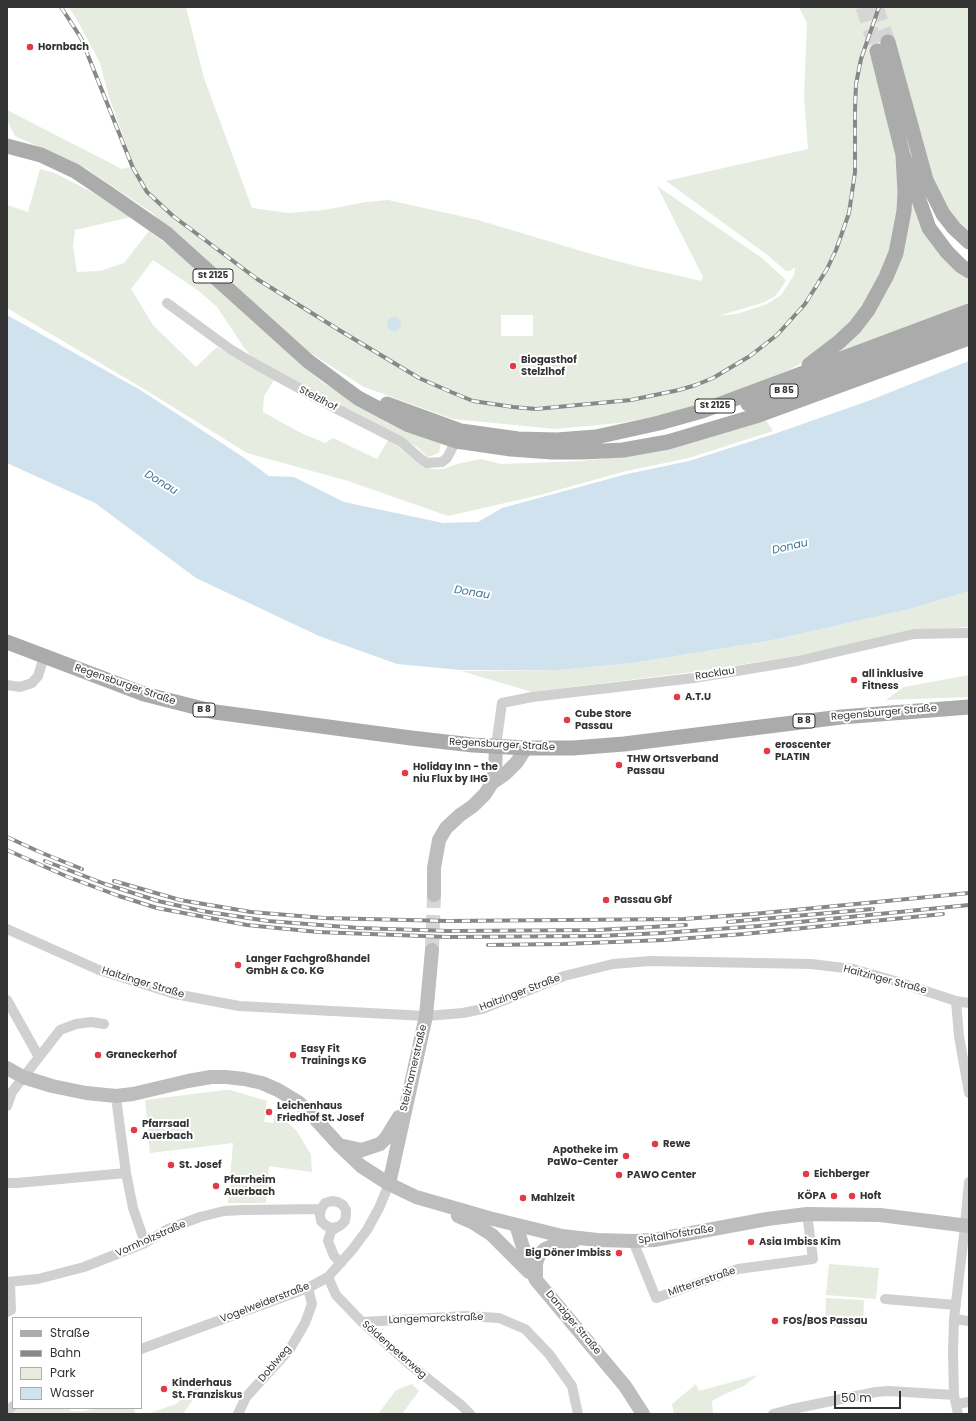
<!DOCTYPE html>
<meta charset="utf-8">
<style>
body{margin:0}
#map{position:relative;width:976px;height:1421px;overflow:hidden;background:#fff;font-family:Poppins,sans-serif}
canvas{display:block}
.frame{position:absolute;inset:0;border:8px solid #333;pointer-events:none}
.legend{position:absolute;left:12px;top:1317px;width:130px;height:92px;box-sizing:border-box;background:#fff;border:1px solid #adadad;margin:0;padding:5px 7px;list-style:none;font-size:12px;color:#333}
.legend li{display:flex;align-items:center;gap:8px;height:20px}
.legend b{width:20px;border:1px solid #adadad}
.scale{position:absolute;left:834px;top:1391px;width:67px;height:18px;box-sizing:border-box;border:2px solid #333;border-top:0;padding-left:5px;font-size:12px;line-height:14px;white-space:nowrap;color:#333;-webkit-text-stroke:3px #fff;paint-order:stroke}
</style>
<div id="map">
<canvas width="976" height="1421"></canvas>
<div class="frame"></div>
<ul class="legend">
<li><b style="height:5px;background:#ababab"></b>Straße</li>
<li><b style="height:5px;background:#888"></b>Bahn</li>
<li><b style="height:11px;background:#e6ecdf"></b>Park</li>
<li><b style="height:11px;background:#cfe2ee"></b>Wasser</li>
</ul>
<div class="scale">50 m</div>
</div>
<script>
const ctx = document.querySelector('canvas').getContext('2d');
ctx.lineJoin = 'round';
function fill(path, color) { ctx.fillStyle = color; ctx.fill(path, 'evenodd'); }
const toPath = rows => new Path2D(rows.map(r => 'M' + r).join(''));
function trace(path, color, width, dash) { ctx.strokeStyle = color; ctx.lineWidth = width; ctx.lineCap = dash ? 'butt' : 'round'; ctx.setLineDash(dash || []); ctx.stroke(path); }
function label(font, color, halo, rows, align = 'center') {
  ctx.font = font + ' Poppins,sans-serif'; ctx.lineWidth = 4; ctx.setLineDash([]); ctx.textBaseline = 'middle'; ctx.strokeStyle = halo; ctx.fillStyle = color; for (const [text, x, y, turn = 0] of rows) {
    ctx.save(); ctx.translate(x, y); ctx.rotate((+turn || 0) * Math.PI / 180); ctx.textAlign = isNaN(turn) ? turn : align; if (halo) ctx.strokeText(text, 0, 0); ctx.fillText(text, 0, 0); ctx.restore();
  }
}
fill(toPath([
 [69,7,186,7,204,78,252,208,288,213,324,210,366,202,388,200,478,220,598,256,636,266,701,281,703,277,657,186,762,258,786,280,780,290,774,297,762,303,718,316,737,314,767,304,781,295,794,275,795,267,790,271,786,271,766,254,666,181,808,149,804,98,807,23,799,7,969,7,969,233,947,210,936,192,912,108,891,125,902,186,892,253,877,283,859,310,842,331,810,358,789,370,731,393,664,415,619,423,555,429,453,419,364,387,309,352,207,263,151,212,87,169,15,136,7,120,7,110,122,169,134,166,109,97,100,63,81,27],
 [501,315,533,315,533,336,501,336],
 [40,169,55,173,111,202,131,217,75,230,73,246,77,272,100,271,124,263,149,231,174,250,322,382,356,404,441,442,439,453,428,457,417,447,406,441,256,362,245,349,217,307,199,291,153,260,131,289,153,325,196,367,217,347,252,368,274,380,264,396,263,412,299,432,325,443,333,438,377,459,388,440,396,445,423,467,433,469,443,469,457,464,481,459,501,464,582,461,624,456,669,448,766,420,773,431,689,458,626,471,540,495,448,516,348,481,247,453,144,389,7,308,7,205,28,212],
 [909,197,969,277,969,306,821,361,875,309],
 [969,591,969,627,915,631,796,656,693,672,532,692,461,671,559,670,633,663,768,641,910,609],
 [969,675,969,697,886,700,904,687],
 [225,1090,230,1090,267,1101,264,1122,273,1123,275,1114,289,1124,297,1131,311,1155,312,1172,269,1166,266,1203,228,1203,233,1143,150,1153,145,1100],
 [829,1264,879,1268,876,1299,826,1295],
 [826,1298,864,1300,863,1327,825,1326],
 [758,1375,744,1386,725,1394,712,1401,713,1414,674,1414,672,1404,696,1384,699,1391],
 [209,1376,183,1414,147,1414,176,1404],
 [412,1384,419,1391,402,1414,378,1414,396,1390],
 [16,1408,69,1408,71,1411,84,1411,96,1408,134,1408,136,1414,8,1414]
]), '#e6ecdf');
fill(toPath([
 [7,315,142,391,243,457,269,476,294,477,344,502,443,523,478,522,502,508,627,474,689,461,774,434,868,401,969,361,969,591,910,609,768,641,633,663,559,670,461,670,397,664,319,636,196,578,95,503,7,463],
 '387 324a7 7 0 1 1 14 0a7 7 0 1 1-14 0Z'
]), '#cfe2ee');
trace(toPath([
 [432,950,434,895]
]), '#d6d6d6', 14, [14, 7]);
trace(toPath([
 [863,7,877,51],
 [876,7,888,42]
]), '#d6d6d6', 15, [15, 8]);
trace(toPath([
 [167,303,230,349,255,364,337,409,400,441,421,459,427,463,442,462,447,458,459,435],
 [7,685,20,687,32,683,38,676,44,657],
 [496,746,502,703,532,697,694,678,797,661,914,634,969,633],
 [7,929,99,970,175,994,239,1006,388,1014,426,1016,463,1013,482,1009,564,976,613,964,650,961,811,964,853,969,895,981,956,1001,969,1003],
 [7,1000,39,1057],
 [956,1001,959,1036,969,1093],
 [117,1105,126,1173,133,1208,145,1243],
 [7,1106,12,1092,60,1030,76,1024,91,1022,104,1024],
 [7,1183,17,1183,126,1173],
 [337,1227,331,1228,325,1225,321,1221,320,1215,321,1209,325,1203,332,1201,338,1202,343,1205,346,1210,346,1215,345,1221,341,1225,331,1231,328,1241,334,1256,341,1263],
 [633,1241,656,1298,738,1269,813,1259,807,1214],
 [328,1277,336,1295,362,1322,408,1363,461,1405,470,1414],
 [7,1282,38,1279,84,1267,145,1243,168,1229,200,1217,224,1211,244,1210,321,1209],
 [885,1299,956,1305],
 [7,1312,11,1310,10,1282],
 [954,1319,969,1321],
 [362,1322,466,1316,499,1318,525,1329,549,1354,572,1386,578,1414],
 [141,1349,308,1288,328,1277,352,1250,367,1230,379,1208,389,1184],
 [956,1404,969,1402],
 [7,1411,13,1406],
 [238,1414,246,1397,290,1349,305,1323,312,1304,308,1288],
 [773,1414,792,1409,876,1392,889,1391,954,1395],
 [958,1414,954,1395,953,1353,954,1319,965,1226,969,1182]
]), '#d0d0d0', 10);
trace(toPath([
 [492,783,505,774,517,762,526,748],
 [434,895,434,868,439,840,446,828,460,815,473,806,485,794,492,783,495,771,496,746],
 [7,1068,23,1077,52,1086,86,1093,116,1096,133,1094,188,1081,211,1077,226,1077,244,1079,262,1083,278,1090,298,1102,310,1113,339,1145,361,1166,389,1184,416,1197,489,1218,562,1236,597,1240,633,1241,654,1240,767,1219,807,1214,880,1215,969,1226],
 [339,1145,362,1150,380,1144,386,1138,399,1117],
 [389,1184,426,1016,432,950],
 [458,1216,472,1222,492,1235,529,1272],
 [516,1225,528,1263,536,1280,625,1386,643,1414],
 [536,1279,536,1263,539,1255,545,1249,562,1242,573,1242]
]), '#bdbdbd', 14);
trace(toPath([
 [888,42,926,180,943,214,954,228,969,242],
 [877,51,903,155,929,228,947,252,961,266,969,271],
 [7,146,41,155,75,171,105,191,167,234,308,361,358,398,409,425,456,441,511,449,552,452,582,452,623,450,668,442,759,415,969,338],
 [809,365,839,342,855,327,868,310,886,277,896,253,904,211,905,192,903,155],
 [387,404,461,431,518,439,557,440,596,437,659,423,702,411,969,311],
 [748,404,969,325],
 [7,642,144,694,215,712,411,738,473,745,526,748,573,748,624,744,841,717,969,707]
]), '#ababab', 15);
const rail = toPath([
 [61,7,81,38,133,168,147,192,173,216,257,279,339,330,419,378,451,392,473,401,513,407,536,409,631,400,679,390,696,385,713,378,750,356,777,335,805,304,827,269,836,250,849,213,855,172,855,109,856,84,861,59,879,7],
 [7,837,42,853,82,869],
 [7,850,68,877,119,896,157,908,247,925,318,932,448,937,599,936,662,933,759,926,969,905],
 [45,861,105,884,158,901,202,911,268,921,359,928,448,931,598,930,686,925],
 [114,881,180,900,251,912,324,918,448,921,684,919,753,914,969,893],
 [728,922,873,909],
 [488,945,563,944,663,940,744,934,943,914]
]);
trace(rail, '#888', 4);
trace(rail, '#fff', 2.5, [8]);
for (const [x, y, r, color] of [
 [30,47,4,"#e63946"],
 [513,366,4,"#e63946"],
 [854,680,4,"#e63946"],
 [677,697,4,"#e63946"],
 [567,720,4,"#e63946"],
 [767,751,4,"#e63946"],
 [619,765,4,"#e63946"],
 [405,773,4,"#e63946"],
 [606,900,4,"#e63946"],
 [238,965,4,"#e63946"],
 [98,1055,4,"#e63946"],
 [293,1055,4,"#e63946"],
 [269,1112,4,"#e63946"],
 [134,1130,4,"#e63946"],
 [655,1144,4,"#e63946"],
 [626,1156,4,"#e63946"],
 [171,1165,4,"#e63946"],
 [806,1174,4,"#e63946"],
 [619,1175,4,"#e63946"],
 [216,1186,4,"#e63946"],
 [834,1196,4,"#e63946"],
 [852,1196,4,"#e63946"],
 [523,1198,4,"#e63946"],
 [751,1242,4,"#e63946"],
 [619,1253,4,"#e63946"],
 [775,1321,4,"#e63946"],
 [164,1389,4,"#e63946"]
]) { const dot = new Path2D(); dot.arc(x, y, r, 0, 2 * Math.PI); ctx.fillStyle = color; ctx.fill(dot); trace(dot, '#fff', 1.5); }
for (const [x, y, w] of [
 [213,276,40],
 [784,391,28],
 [715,406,40],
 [204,710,22],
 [804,721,22]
]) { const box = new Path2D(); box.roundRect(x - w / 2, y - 7, w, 14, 3); ctx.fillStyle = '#fff'; ctx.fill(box); trace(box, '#333', 1); }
label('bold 9px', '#333', null, [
 ["St 2125",213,276],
 ["B 85",784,391],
 ["St 2125",715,406],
 ["B 8",204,710],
 ["B 8",804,721]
]);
label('bold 10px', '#333', '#fff', [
 ["Hornbach",38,47],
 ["Biogasthof",521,360],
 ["Stelzlhof",521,372],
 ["all inklusive",862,674],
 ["Fitness",862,686],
 ["A.T.U",685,697],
 ["Cube Store",575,714],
 ["Passau",575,726],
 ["eroscenter",775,745],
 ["PLATIN",775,757],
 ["THW Ortsverband",627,759],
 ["Passau",627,771],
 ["Holiday Inn - the",413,767],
 ["niu Flux by IHG",413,779],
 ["Passau Gbf",614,900],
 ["Langer Fachgroßhandel",246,959],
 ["GmbH & Co. KG",246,971],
 ["Easy Fit",301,1049],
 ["Trainings KG",301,1061],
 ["Graneckerhof",106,1055],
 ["Leichenhaus",277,1106],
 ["Friedhof St. Josef",277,1118],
 ["Pfarrsaal",142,1124],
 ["Auerbach",142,1136],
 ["Rewe",663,1144],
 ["Apotheke im",618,1150,"right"],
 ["PaWo-Center",618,1162,"right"],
 ["St. Josef",179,1165],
 ["Eichberger",814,1174],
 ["PAWO Center",627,1175],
 ["Pfarrheim",224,1180],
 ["Auerbach",224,1192],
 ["KÖPA",826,1196,"right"],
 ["Hoft",860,1196],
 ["Mahlzeit",531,1198],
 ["Asia Imbiss Kim",759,1242],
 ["Big Döner Imbiss",611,1253,"right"],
 ["FOS/BOS Passau",783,1321],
 ["Kinderhaus",172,1383],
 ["St. Franziskus",172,1395]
], 'left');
label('10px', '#333', '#fff', [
 ["Stelzlhof",318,399,28],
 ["Racklau",715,674,-9],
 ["Regensburger Straße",125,685,19],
 ["Regensburger Straße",884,713,-5],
 ["Regensburger Straße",502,745,3],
 ["Haitzinger Straße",885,980,15],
 ["Haitzinger Straße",143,983,17],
 ["Haitzinger Straße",520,993,-21],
 ["Stelzhamerstraße",414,1068,-77],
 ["Spitalhofstraße",676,1235,-9],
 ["Vornholzstraße",151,1239,-24],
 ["Mittererstraße",702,1282,-19],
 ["Vogelweiderstraße",265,1303,-21],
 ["Langemarckstraße",436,1319,-2],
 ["Danziger Straße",573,1323,50],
 ["Söldenpeterweg",394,1350,41],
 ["Doblweg",275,1364,-50]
]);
label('italic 11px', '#3f7597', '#fff', [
 ["Donau",161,483,31],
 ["Donau",790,547,-13],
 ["Donau",472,593,9]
]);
</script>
